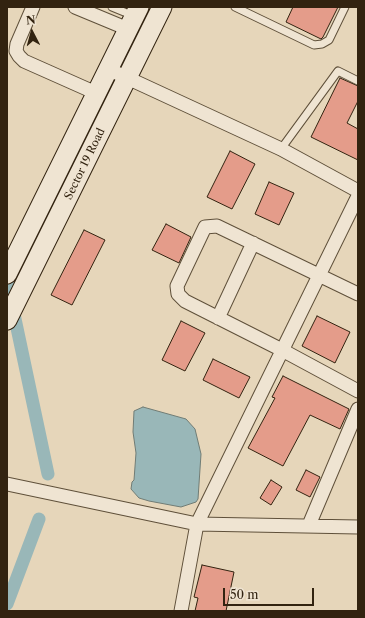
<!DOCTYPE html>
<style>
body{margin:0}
#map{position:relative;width:365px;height:618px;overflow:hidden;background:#e6d6ba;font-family:"Libre Caslon Text",serif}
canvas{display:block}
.frame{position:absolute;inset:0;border:8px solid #322310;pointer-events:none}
.north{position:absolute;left:12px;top:12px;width:40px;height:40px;-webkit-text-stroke:3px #efe4d2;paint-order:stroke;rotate:354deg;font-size:11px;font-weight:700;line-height:16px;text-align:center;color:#322310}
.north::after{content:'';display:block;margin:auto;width:14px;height:18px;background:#322310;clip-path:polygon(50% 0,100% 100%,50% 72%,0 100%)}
.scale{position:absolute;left:223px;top:588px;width:91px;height:18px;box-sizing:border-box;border:2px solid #322310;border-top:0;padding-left:5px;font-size:12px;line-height:14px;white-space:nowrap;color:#322310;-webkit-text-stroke:3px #efe4d2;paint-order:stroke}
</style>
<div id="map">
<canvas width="365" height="618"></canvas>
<div class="frame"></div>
<div class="north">N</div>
<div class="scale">50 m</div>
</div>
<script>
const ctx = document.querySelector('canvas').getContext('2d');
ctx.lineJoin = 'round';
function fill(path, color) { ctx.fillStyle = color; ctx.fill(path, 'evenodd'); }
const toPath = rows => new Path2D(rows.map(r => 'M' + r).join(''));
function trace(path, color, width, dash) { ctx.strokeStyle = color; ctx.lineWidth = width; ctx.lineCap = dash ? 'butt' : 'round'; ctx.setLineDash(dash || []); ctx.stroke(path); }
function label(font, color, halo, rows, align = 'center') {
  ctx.font = font + ' "Libre Caslon Text",serif'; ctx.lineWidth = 3; ctx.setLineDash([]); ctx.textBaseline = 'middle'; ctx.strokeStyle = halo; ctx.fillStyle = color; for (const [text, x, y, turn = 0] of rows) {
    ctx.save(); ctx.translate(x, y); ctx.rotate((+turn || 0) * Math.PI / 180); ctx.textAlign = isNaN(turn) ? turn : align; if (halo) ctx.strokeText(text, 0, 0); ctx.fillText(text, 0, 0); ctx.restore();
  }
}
const water = toPath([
 [143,407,186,419,195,429,201,454,198,499,196,502,181,507,149,501,139,498,131,489,132,482,134,480,136,453,133,432,134,411,143,407]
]);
fill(water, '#99b7b8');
trace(water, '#707c75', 1);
trace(toPath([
 [7,281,48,474],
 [7,604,39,519]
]), '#99b7b8', 13);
const building = toPath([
 [293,7,338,7,323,37,321,39,286,22,293,7],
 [340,78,358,86,358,101,347,123,358,129,358,160,311,137,340,78],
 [230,151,255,164,232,209,207,197,230,151],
 [269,182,294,193,279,225,255,214,269,182],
 [166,224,191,237,179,263,152,250,166,224],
 [84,230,105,240,72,305,51,295,84,230],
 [317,316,350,332,335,363,302,346,317,316],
 [181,321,205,333,185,371,162,360,181,321],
 [213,359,250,377,239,398,203,380,213,359],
 [283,376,349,409,340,429,310,415,283,466,248,448,275,398,272,397,283,376],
 [306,470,320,477,310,497,296,490,306,470],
 [271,480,282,487,271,505,260,498,271,480],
 [202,565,234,572,226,611,195,611,198,598,194,597,202,565]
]);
fill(building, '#e49c8a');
trace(building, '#322310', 1);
const lane = toPath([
 [112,7,134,16],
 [235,7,314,45,322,44,329,40,345,7],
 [281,149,338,71,358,81]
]);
const street = toPath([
 [33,7,17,44,16,51,19,56,24,61,96,93],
 [75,7,128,29],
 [108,69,281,149,358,191],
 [358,294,217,226,205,227,177,286,178,294,185,301,282,350,358,391],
 [218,318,253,243],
 [7,484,197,524,358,527],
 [309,525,358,409],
 [181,611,197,524,358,196]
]);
const secondary = toPath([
 [7,274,139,7],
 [7,320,162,7]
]);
trace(lane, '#5f503a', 9);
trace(street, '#5f503a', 15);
trace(secondary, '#322310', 21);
trace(lane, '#efe4d2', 7);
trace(street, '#efe4d2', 13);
trace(secondary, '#efe4d2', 19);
label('11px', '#322310', '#efe4d2', [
 ["Sector 19 Road",85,164,-64]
]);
</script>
